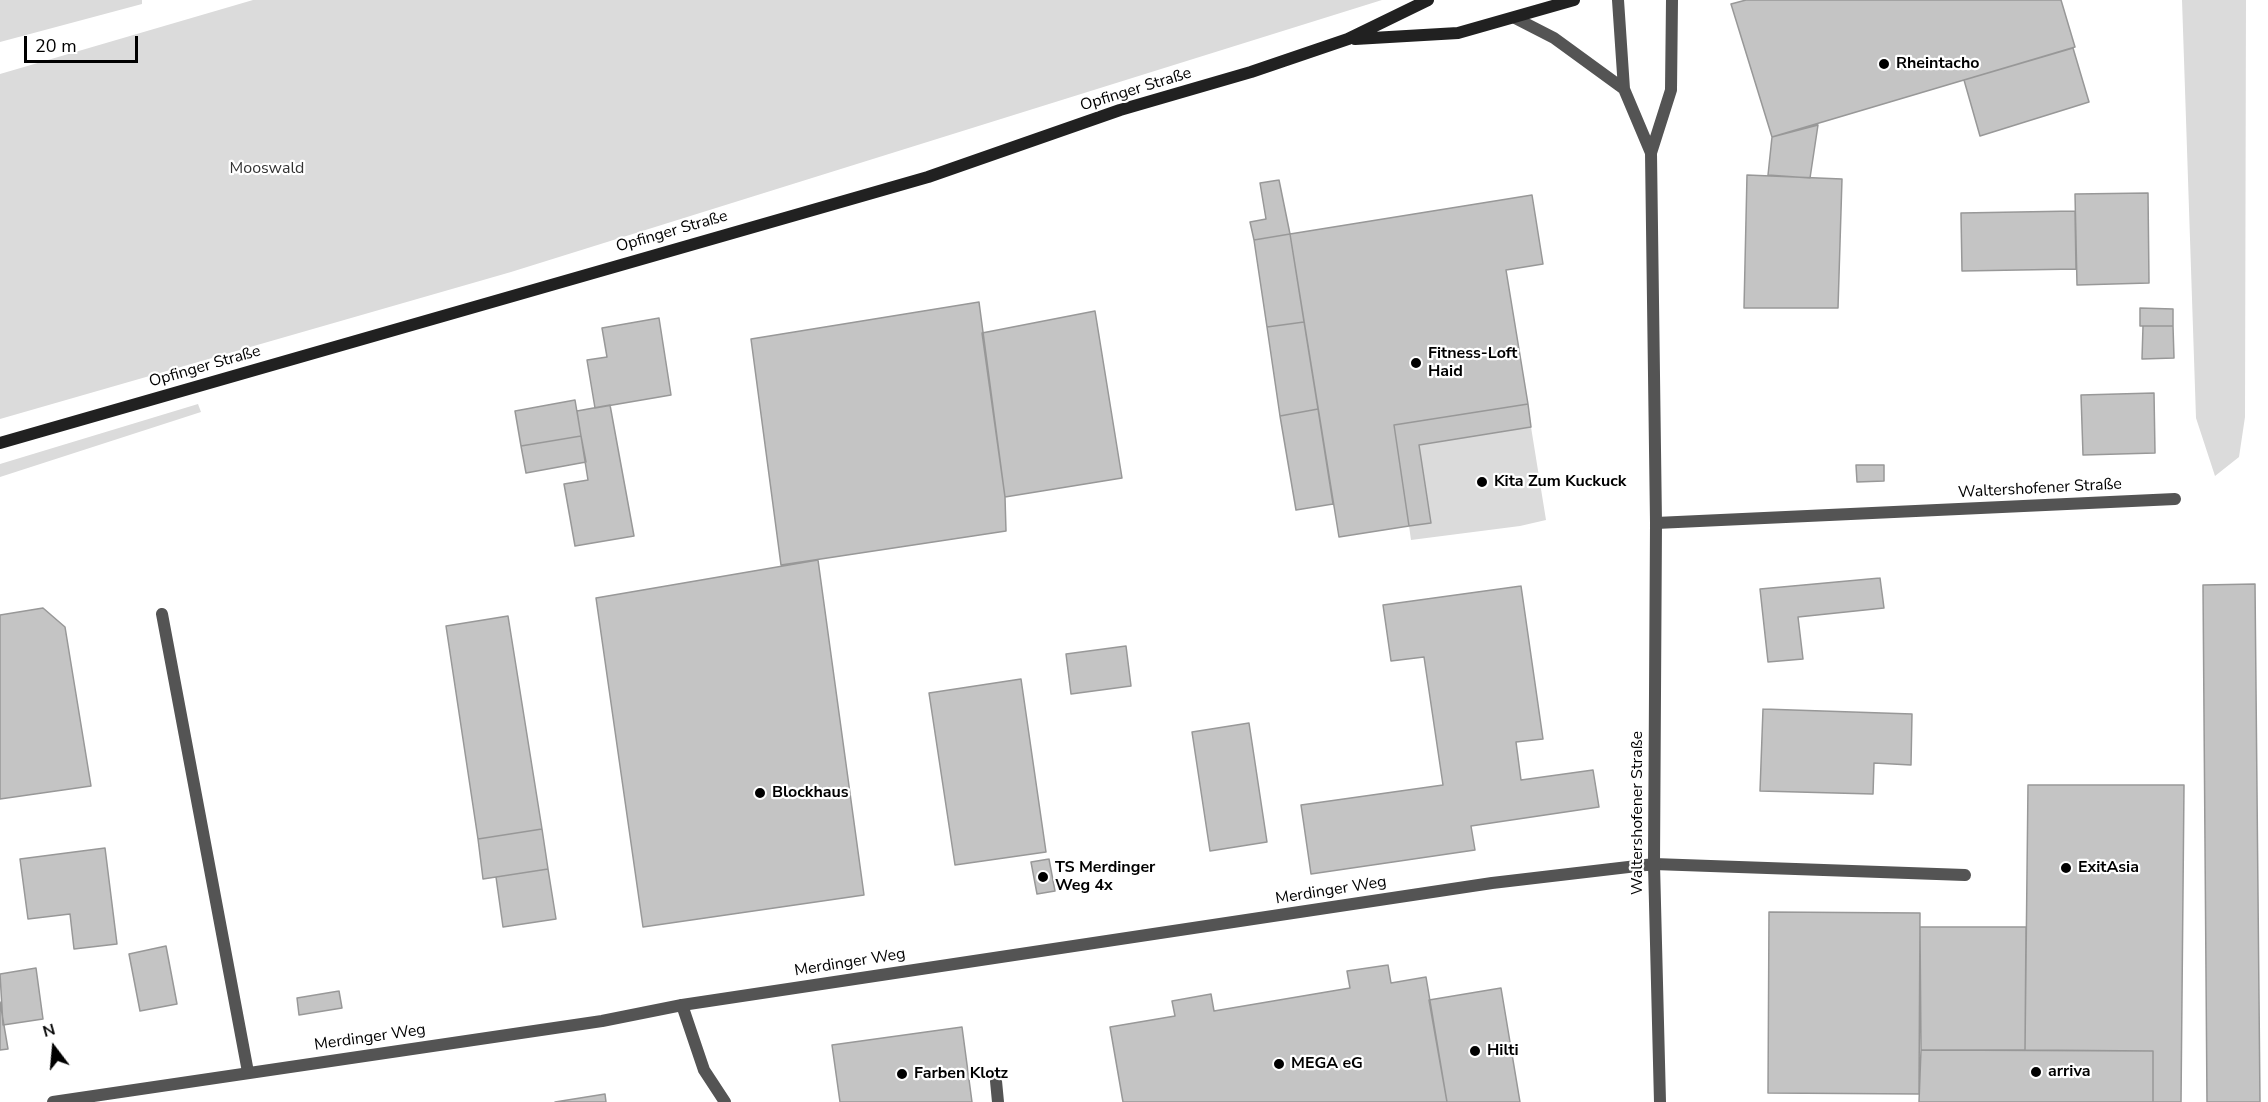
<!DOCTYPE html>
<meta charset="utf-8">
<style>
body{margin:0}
#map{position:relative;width:2268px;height:1102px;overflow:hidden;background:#fff;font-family:"Nunito Sans",sans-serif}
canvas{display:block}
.north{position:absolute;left:24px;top:1018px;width:60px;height:60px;-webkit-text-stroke:4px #fff;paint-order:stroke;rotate:344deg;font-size:16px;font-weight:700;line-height:24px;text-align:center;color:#000}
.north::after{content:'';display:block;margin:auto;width:21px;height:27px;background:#000;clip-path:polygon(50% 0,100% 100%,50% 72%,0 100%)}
.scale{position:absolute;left:24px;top:36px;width:114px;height:27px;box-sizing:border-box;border:3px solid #000;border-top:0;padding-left:8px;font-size:18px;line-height:21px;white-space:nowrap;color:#000;-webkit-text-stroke:4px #fff;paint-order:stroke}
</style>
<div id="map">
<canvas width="2268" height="1102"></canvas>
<div class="north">N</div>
<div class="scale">20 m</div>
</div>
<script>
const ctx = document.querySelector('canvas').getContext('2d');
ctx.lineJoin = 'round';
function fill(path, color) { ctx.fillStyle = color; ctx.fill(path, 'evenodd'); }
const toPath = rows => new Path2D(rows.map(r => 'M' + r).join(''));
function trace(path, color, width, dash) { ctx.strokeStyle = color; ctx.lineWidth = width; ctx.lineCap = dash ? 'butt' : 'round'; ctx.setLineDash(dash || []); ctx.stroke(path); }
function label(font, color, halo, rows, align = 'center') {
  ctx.font = font + ' "Nunito Sans",sans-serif'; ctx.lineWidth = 4.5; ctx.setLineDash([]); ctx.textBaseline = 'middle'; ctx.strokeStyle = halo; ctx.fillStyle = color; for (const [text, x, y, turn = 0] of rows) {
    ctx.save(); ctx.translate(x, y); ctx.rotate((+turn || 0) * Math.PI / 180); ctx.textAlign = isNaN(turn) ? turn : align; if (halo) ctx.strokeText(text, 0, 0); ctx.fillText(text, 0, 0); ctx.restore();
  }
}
fill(toPath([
 [0,0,142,0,142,4,0,42],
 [253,0,1382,0,511,272,0,419,0,74],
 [2182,0,2246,0,2245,417,2239,457,2215,476,2196,418],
 [198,404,201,412,0,477,0,464],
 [1531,427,1546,520,1520,526,1411,540,1409,526,1431,522,1419,445]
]), '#dbdbdb');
const building = toPath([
 [1746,0,2061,0,2075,47,1772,137,1731,4,1746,0],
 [2073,48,2089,102,1980,136,1964,80,2073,48],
 [1818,125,1810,178,1768,175,1772,137,1818,125],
 [1747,175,1842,179,1838,308,1744,308,1747,175],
 [1279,180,1290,234,1254,240,1250,222,1266,219,1260,183,1279,180],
 [2148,193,2149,283,2077,285,2075,194,2148,193],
 [1532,195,1543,264,1506,270,1528,404,1394,425,1409,526,1339,537,1290,234,1532,195],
 [2075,211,2076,269,1962,271,1961,213,2075,211],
 [1290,234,1304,322,1267,327,1254,240,1290,234],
 [979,302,1005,497,1006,531,781,565,751,339,979,302],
 [2140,308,2173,309,2173,326,2140,326,2140,308],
 [1095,311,1122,478,1005,497,982,333,1095,311],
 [659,318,671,395,595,408,587,360,607,357,602,328,659,318],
 [1304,322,1318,409,1280,416,1267,327,1304,322],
 [2143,326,2173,326,2174,358,2142,359,2143,326],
 [2154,393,2155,453,2083,455,2081,395,2154,393],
 [575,400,581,436,521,446,515,411,575,400],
 [1528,404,1531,427,1419,445,1431,523,1409,526,1394,425,1528,404],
 [610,405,634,536,575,546,564,484,588,480,577,411,610,405],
 [1318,409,1333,504,1296,510,1280,416,1318,409],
 [581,436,586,462,526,473,521,446,581,436],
 [1856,465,1884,465,1884,481,1857,482,1856,465],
 [818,560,864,895,643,927,596,598,818,560],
 [1880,578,1884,608,1798,617,1803,659,1768,662,1760,589,1880,578],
 [2255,584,2260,1102,2207,1102,2203,585,2255,584],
 [1521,586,1543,739,1516,742,1521,780,1593,770,1599,807,1471,826,1475,850,1311,874,1301,805,1443,785,1424,657,1391,661,1383,605,1521,586],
 [43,608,65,627,91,786,0,799,0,615,43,608],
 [508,616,542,829,478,839,446,626,508,616],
 [1126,646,1131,686,1071,694,1066,654,1126,646],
 [1021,679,1046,852,955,865,929,693,1021,679],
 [1763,709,1912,714,1911,765,1874,763,1873,794,1760,791,1763,709],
 [1249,723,1267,842,1210,851,1192,732,1249,723],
 [2028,785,2184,785,2181,1102,2153,1102,2153,1051,2025,1050,2028,785],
 [542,829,548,869,483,879,478,839,542,829],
 [105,848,117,944,74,949,70,914,28,919,20,859,105,848],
 [1049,859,1055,891,1037,894,1031,862,1049,859],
 [548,869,556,919,503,927,496,877,548,869],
 [1769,912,1920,913,1919,1094,1768,1093,1769,912],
 [1920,927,2026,927,2025,1050,1921,1050,1920,927],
 [166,946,177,1004,140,1011,129,954,166,946],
 [1388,965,1391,983,1426,977,1447,1102,1123,1102,1110,1027,1175,1016,1172,1001,1211,994,1214,1011,1350,988,1347,971,1388,965],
 [36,968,43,1019,3,1025,0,974,36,968],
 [1501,988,1520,1102,1447,1102,1429,1000,1501,988],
 [339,991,342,1008,299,1015,297,998,339,991],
 [0,1002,8,1049,0,1050,0,1002],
 [962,1027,972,1102,840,1102,832,1045,962,1027],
 [1921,1050,2153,1051,2153,1102,1919,1102,1921,1050],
 [605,1094,606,1102,555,1102,605,1094]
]);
fill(building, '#c4c4c4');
trace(building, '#989898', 1.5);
trace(toPath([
 [162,614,248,1072],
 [1654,864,1965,875],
 [682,1005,704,1070,725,1102],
 [996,1081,998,1102]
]), '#545454', 12);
trace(toPath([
 [1618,0,1624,89,1651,153],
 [1515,18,1554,38,1624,89],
 [1656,523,2175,499],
 [53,1102,602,1021,682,1005,1492,883,1654,864],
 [1660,1102,1654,864,1656,523,1651,153,1671,90,1672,0]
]), '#545454', 12);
trace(toPath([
 [1355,39,1458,33,1574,0],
 [0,443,928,177,1120,110,1251,72,1348,39,1428,0]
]), '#212121', 12);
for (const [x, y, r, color] of [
 [1884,64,6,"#000"],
 [1416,363,6,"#000"],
 [1482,482,6,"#000"],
 [760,793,6,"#000"],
 [2066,868,6,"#000"],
 [1043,877,6,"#000"],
 [1475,1051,6,"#000"],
 [1279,1064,6,"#000"],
 [2036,1072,6,"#000"],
 [902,1074,6,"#000"]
]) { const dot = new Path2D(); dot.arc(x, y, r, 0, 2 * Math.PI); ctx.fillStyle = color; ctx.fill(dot); trace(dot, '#fff', 2); }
label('bold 16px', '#000', '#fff', [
 ["Rheintacho",1896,64],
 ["Fitness-Loft",1428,354],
 ["Haid",1428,372],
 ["Kita Zum Kuckuck",1494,482],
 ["Blockhaus",772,793],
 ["TS Merdinger",1055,868],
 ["Weg 4x",1055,886],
 ["ExitAsia",2078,868],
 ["Hilti",1487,1051],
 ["MEGA eG",1291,1064],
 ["arriva",2048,1072],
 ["Farben Klotz",914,1074]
], 'left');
label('16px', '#000', '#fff', [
 ["Opfinger Straße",1136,90,-17],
 ["Opfinger Straße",672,232,-16],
 ["Opfinger Straße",205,367,-16],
 ["Waltershofener Straße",2040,489,-3],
 ["Waltershofener Straße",1638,813,-90],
 ["Merdinger Weg",1331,891,-9],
 ["Merdinger Weg",850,963,-9],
 ["Merdinger Weg",370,1038,-8]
]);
label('16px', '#323232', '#fff', [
 ["Mooswald",267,169]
]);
</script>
